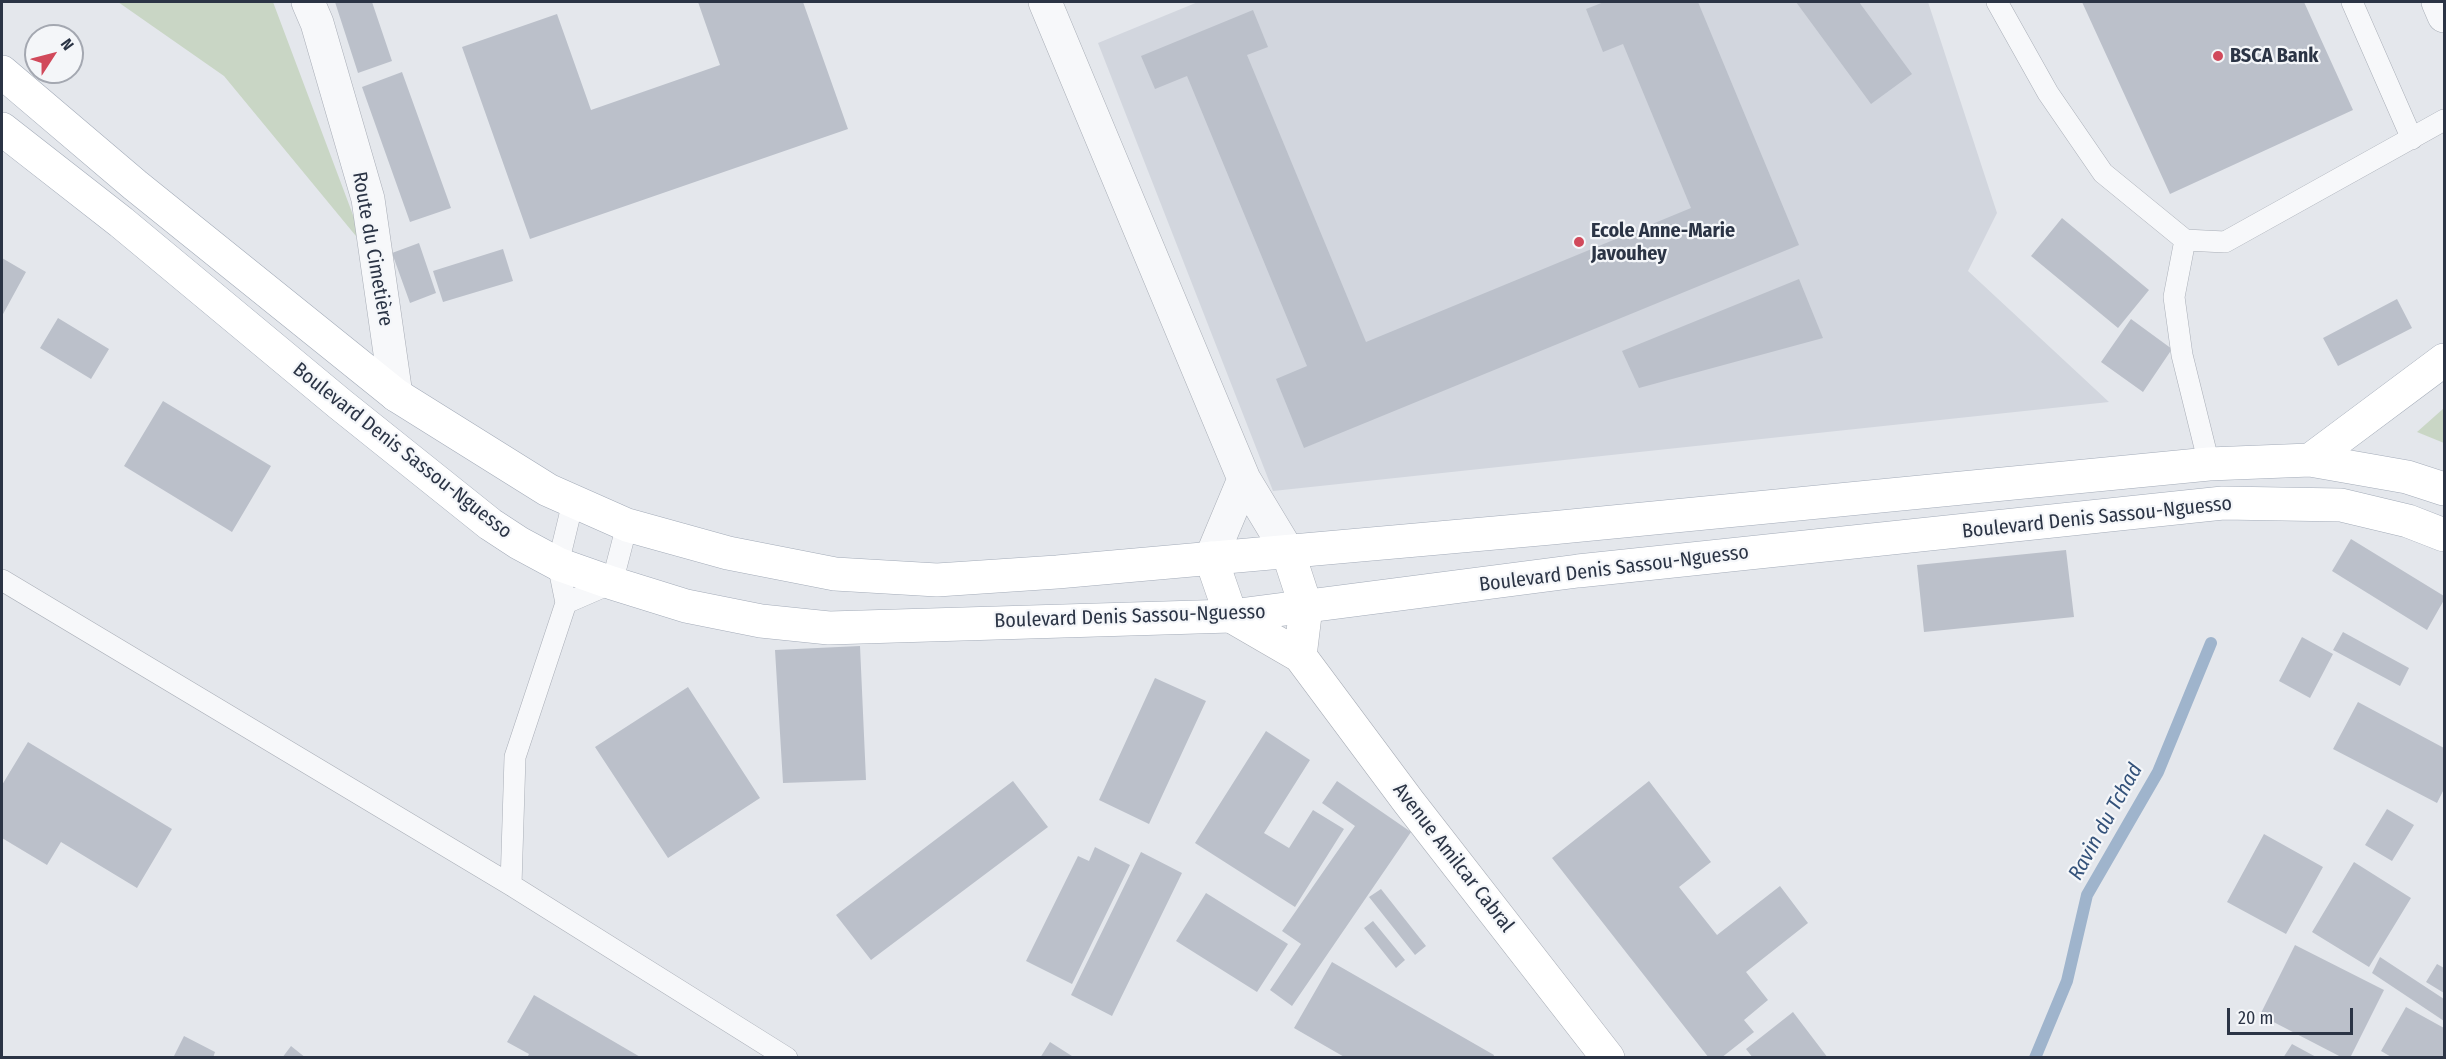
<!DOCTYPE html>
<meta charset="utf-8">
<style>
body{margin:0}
#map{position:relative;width:2446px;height:1059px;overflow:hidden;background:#e4e7ec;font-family:"Fira Sans Condensed",sans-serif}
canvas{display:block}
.frame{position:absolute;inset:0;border:3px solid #2b3445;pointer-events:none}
.north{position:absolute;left:24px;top:24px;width:60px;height:60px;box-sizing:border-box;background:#f4f6f9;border:2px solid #a4a8b1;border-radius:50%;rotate:54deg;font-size:16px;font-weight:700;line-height:24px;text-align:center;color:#2b3445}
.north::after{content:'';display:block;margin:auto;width:21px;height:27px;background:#d1495b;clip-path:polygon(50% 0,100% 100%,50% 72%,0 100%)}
.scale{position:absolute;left:2227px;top:1008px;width:126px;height:27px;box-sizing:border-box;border:3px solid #2b3445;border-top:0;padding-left:8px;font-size:18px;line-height:21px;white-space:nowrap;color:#2b3445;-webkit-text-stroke:4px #f4f6f9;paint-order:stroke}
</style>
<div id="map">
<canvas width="2446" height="1059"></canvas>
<div class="frame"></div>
<div class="north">N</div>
<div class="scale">20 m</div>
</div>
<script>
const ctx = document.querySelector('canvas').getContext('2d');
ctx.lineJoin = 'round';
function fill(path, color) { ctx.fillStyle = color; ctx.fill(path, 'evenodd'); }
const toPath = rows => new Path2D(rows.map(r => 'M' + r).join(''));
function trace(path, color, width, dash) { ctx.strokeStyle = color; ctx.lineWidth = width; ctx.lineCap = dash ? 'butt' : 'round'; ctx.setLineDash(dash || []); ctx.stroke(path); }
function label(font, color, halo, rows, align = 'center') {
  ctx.font = font + ' "Fira Sans Condensed",sans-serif'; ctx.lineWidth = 4.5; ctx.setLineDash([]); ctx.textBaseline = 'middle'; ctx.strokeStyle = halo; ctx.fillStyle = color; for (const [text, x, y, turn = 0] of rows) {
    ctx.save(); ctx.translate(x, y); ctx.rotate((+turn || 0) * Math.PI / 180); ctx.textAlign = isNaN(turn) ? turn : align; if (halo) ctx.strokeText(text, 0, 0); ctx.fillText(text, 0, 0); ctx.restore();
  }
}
fill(toPath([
 [1198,2,1928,2,1997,213,1968,271,2109,402,1273,491,1098,43]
]), '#d2d6de');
fill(toPath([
 [118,2,273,2,365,247,224,76],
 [2444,408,2444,443,2417,432]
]), '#c9d6c5');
trace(toPath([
 [2035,1058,2067,981,2087,895,2158,772,2211,643]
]), '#9fb4cc', 12);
fill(toPath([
 [335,2,372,2,392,61,358,73],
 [698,2,803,2,848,129,530,239,462,47,557,14,591,110,720,65],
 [1604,2,1698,2,1799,245,1304,448,1276,379,1307,366,1187,76,1155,89,1141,56,1253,10,1268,47,1247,55,1366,342,1691,208,1623,44,1603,52,1586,9],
 [1796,2,1859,2,1912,74,1871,104],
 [2082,2,2304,2,2353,110,2170,194],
 [402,72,451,208,410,222,362,87],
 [2062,218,2149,290,2118,328,2031,256],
 [419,243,436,293,410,303,392,253],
 [503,249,513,281,443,302,433,271],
 [2,258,26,272,2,316],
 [1799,279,1823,338,1639,388,1622,351],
 [2397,299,2412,328,2338,366,2323,338],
 [58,318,109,349,91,379,40,348],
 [2131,319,2172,349,2143,392,2101,362],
 [163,401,271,466,232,532,124,466],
 [2351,539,2444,596,2444,600,2427,630,2332,571],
 [2066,550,2074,617,1924,632,1917,565],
 [2343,632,2409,668,2400,686,2333,650],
 [2302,637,2333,654,2310,698,2279,681],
 [860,646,866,780,783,783,775,650],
 [1155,678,1206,701,1149,824,1099,800],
 [688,687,760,798,668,858,595,747],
 [2358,702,2444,748,2444,789,2437,803,2333,749],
 [1266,731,1310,760,1264,833,1289,848,1313,810,1344,829,1295,907,1195,843],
 [28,742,172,829,137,888,61,842,47,865,2,838,2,785],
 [1013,781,1048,827,871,960,836,915],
 [1337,781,1411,832,1292,1006,1270,990,1301,944,1282,931,1355,826,1322,803],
 [1649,781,1711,862,1679,887,1717,935,1780,886,1808,923,1746,972,1768,1000,1744,1020,1754,1032,1721,1058,1709,1058,1552,858],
 [2387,809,2414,825,2392,861,2365,845],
 [2264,834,2323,867,2286,934,2227,902],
 [1095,847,1130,865,1072,984,1026,961,1078,856,1089,861],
 [1141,852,1182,873,1112,1016,1071,995],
 [2354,862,2411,898,2369,967,2312,932],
 [1381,889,1426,946,1415,955,1369,897],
 [1206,893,1288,944,1257,992,1176,941],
 [1373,921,1405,960,1396,968,1364,928],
 [2295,945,2384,990,2350,1058,2343,1058,2260,1015],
 [2380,957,2444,999,2444,1021,2372,973],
 [1332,962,1494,1055,1493,1058,1346,1058,1294,1028],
 [2437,964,2444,968,2444,993,2426,982],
 [534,995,642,1058,527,1058,529,1054,507,1042],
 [2406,1007,2444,1028,2444,1058,2393,1058,2381,1051],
 [1793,1012,1828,1058,1753,1058,1746,1049],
 [184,1036,215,1052,213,1058,173,1058],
 [1050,1042,1075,1058,1040,1058],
 [2292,1044,2318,1058,2283,1058],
 [291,1046,306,1058,282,1058]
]), '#bbc0ca');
const service = toPath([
 [1997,2,2048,93,2103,173,2185,240,2225,242,2444,120],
 [2352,2,2412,139],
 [2185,240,2174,297,2182,355,2209,464],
 [2,580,511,885,787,1058],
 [566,603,612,583,627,525],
 [511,885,515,757,566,603,558,564,573,502]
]);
const minor = toPath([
 [308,2,317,23,368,199,396,395],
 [1045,2,1244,479,1288,552],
 [2438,2,2444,16],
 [1211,558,1244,479]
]);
const secondary = toPath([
 [1288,552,1306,607,1300,656],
 [1211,558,1231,616,1300,656,1408,801,1608,1058]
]);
const primary = toPath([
 [2,72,135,185,396,395,548,490,627,525,728,553,835,574,937,580,1057,572,1551,528,2209,464,2310,460,2407,477,2444,489],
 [2,129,121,222,340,404,490,524,519,543,558,564,612,583,686,606,761,621,829,628,1231,616,1578,571,2223,503,2341,505,2408,521,2444,535],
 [2310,460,2444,360]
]);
trace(service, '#a9aeb7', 22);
trace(minor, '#a9aeb7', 34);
trace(secondary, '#a9aeb7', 34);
trace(primary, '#a3abb8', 34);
trace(service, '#f7f8fa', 21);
trace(minor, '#f7f8fa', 33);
trace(secondary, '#fff', 33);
trace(primary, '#fff', 33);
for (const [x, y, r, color] of [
 [2218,56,6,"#d1495b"],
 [1579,242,6,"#d1495b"]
]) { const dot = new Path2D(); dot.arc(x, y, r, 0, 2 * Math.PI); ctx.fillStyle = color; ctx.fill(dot); trace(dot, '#f4f6f9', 2); }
label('bold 20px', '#2b3445', '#f4f6f9', [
 ["BSCA Bank",2230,56],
 ["Ecole Anne-Marie",1591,231],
 ["Javouhey",1591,254]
], 'left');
label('20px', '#2b3445', '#f4f6f9', [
 ["Route du Cimetière",372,249,80],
 ["Boulevard Denis Sassou-Nguesso",402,451,38],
 ["Boulevard Denis Sassou-Nguesso",2097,518,-6],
 ["Boulevard Denis Sassou-Nguesso",1614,569,-7],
 ["Boulevard Denis Sassou-Nguesso",1130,617,-2],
 ["Avenue Amilcar Cabral",1453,858,52]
]);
label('italic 21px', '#34527a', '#f4f6f9', [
 ["Ravin du Tchad",2106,822,-61]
]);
</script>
